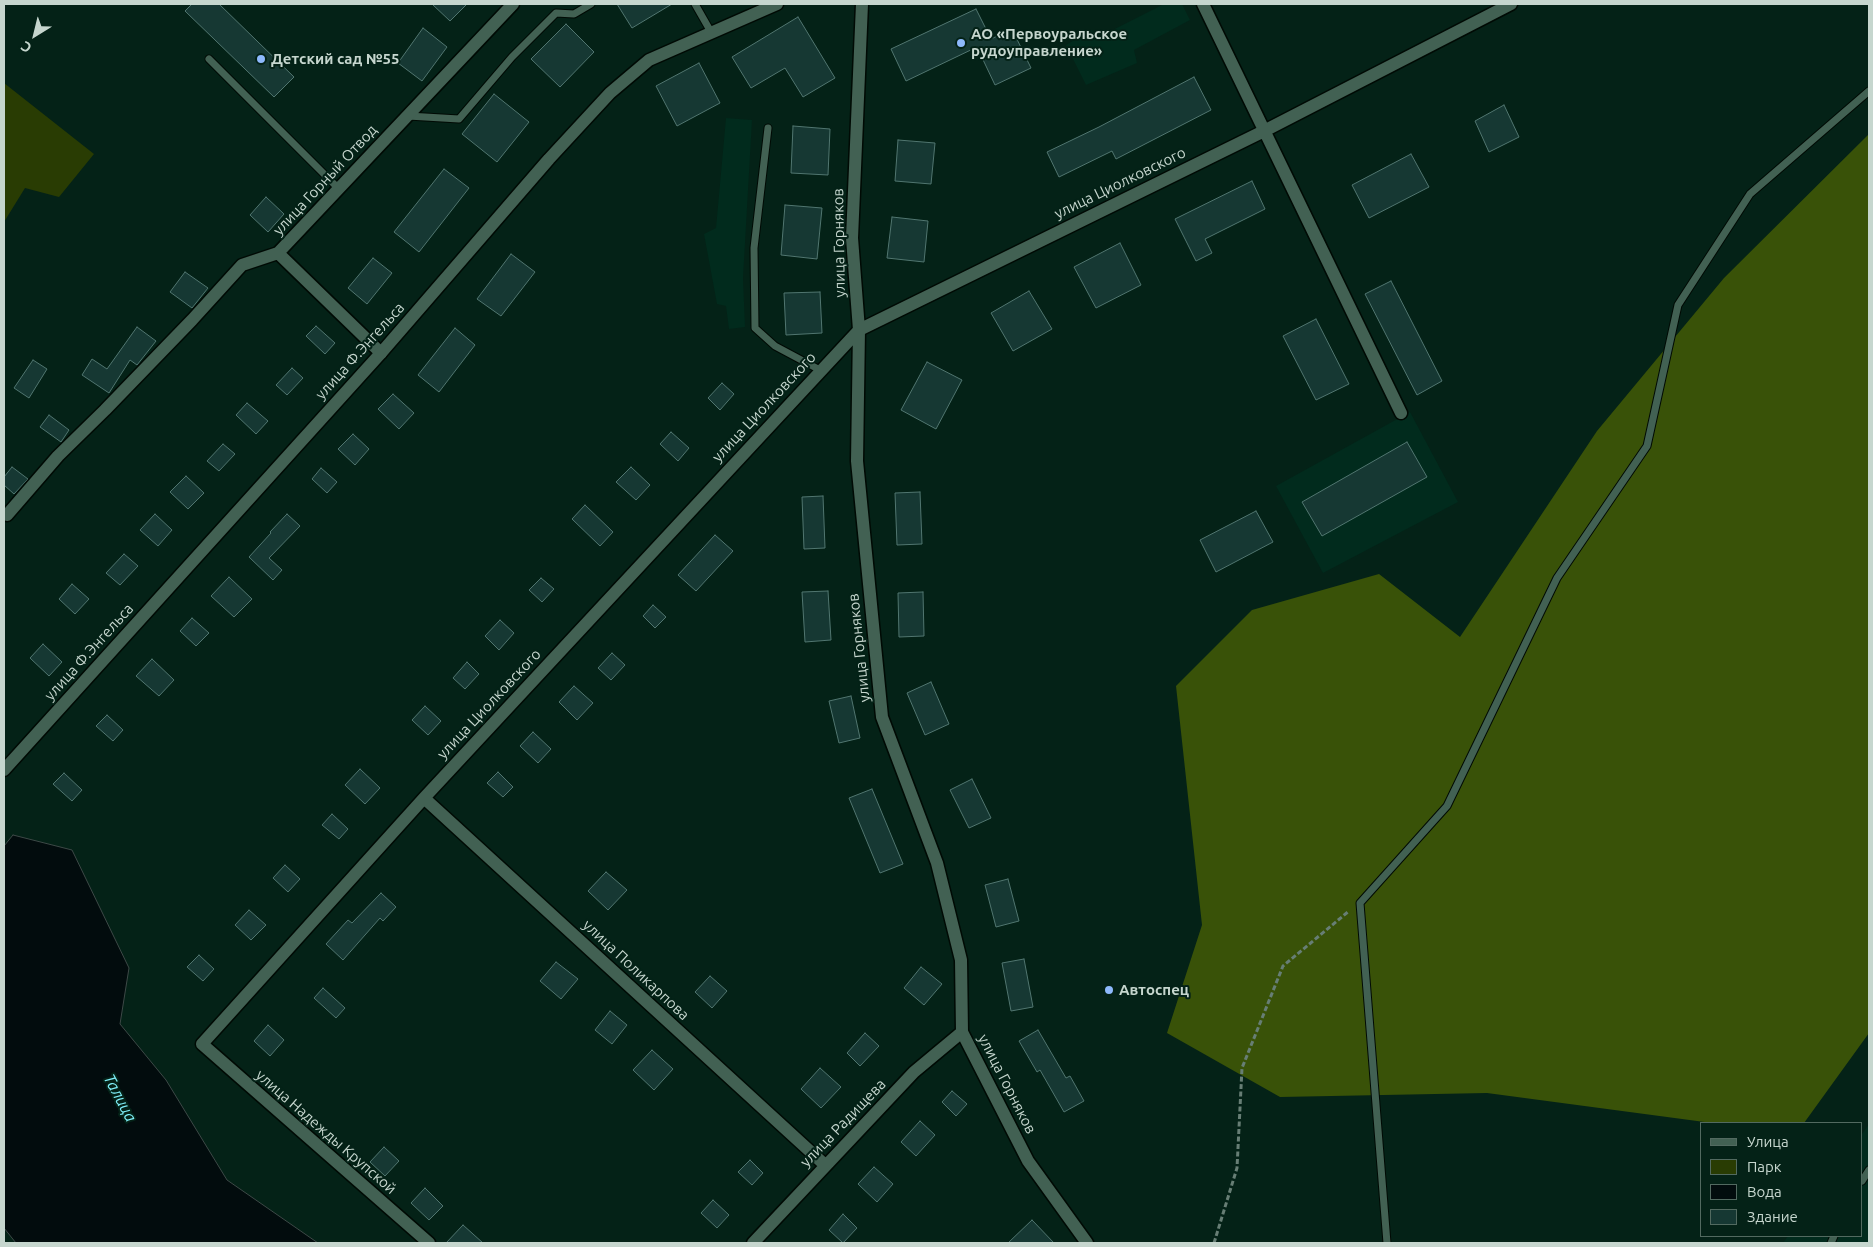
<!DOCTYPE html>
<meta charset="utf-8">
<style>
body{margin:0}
#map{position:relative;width:1873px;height:1247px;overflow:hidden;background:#042217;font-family:Ubuntu,sans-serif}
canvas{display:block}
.frame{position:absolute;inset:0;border:5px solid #c6d6ce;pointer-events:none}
.legend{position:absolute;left:1700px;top:1122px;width:162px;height:115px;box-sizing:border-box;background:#042217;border:1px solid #526a60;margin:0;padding:6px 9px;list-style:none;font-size:15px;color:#c6d6ce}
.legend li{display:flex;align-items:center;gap:10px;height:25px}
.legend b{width:25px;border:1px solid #526a60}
.north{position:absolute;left:10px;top:10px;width:50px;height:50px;-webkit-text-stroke:4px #042217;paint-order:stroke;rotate:216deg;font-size:14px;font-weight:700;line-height:20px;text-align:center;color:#c6d6ce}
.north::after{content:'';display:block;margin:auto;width:18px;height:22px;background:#c6d6ce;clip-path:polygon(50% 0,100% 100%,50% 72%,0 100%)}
</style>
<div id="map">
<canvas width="1873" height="1247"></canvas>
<div class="frame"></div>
<ul class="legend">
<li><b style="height:6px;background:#426153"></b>Улица</li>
<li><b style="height:14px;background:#293c03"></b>Парк</li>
<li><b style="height:14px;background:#020c0d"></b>Вода</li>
<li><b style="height:14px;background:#163833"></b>Здание</li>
</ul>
<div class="north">С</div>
</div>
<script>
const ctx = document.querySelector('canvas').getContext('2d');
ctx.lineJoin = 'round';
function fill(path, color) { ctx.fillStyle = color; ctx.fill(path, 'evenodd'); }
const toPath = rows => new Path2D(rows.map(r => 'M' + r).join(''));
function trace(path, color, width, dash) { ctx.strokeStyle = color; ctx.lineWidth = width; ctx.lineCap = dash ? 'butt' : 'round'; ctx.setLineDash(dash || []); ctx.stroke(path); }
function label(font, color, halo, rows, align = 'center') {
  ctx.font = font + ' Ubuntu,sans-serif'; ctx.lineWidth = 4; ctx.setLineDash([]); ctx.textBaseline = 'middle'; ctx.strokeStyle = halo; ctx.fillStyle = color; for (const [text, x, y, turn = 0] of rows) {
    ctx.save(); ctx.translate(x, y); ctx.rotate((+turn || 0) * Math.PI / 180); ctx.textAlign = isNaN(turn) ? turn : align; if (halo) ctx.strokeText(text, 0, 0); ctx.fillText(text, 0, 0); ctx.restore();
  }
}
fill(toPath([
 [1164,4,1182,4,1190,20,1134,50,1137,63,1086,85,1066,45,1091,30,1099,37],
 [726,118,752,120,743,278,745,327,729,329,726,306,717,304,704,234,716,228],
 [1410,412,1458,502,1323,573,1276,486],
 [1869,1124,1869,1243,1783,1243,1788,1236,1862,1236,1862,1134]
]), '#012b1d');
fill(toPath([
 [4,83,94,154,59,197,25,188,4,222]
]), '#293c03');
fill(toPath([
 [1869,134,1869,1033,1804,1123,1712,1123,1487,1093,1280,1097,1167,1033,1202,925,1176,686,1252,610,1379,574,1460,637,1597,431,1724,278]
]), '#395208');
const water = toPath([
 [13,835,72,850,129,968,120,1024,166,1080,227,1180,318,1243,16,1243,4,1228,4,846,13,835]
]);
fill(water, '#020c0d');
trace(water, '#3d4947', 1);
const building = toPath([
 [192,4,219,4,294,77,274,97,185,11,192,4],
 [432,4,467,4,450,21,432,4],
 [617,4,672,4,632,28,617,4],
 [976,9,991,39,1012,29,1031,68,995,85,977,47,906,81,891,49,976,9],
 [798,17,835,78,803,97,785,68,751,88,732,57,798,17],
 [566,24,594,52,560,87,531,59,566,24],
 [423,28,447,47,422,81,398,63,423,28],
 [699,63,720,103,677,126,656,86,699,63],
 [1194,77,1211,110,1116,159,1112,151,1059,177,1047,152,1099,127,1194,77],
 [494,94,529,122,497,162,462,134,494,94],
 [1504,105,1519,137,1489,152,1475,121,1504,105],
 [793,126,830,129,828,175,791,173,793,126],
 [898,140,935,143,931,184,895,181,898,140],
 [1411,154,1429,187,1369,218,1352,185,1411,154],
 [444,169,469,188,419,252,394,232,444,169],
 [1252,181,1265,209,1205,239,1212,253,1196,261,1175,219,1252,181],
 [266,197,284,214,268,232,250,215,266,197],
 [785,205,822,208,817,259,781,255,785,205],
 [892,217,928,221,924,262,887,258,892,217],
 [1120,243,1141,285,1096,308,1074,267,1120,243],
 [511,254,535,272,501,316,477,299,511,254],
 [373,258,392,273,367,304,348,288,373,258],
 [185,272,208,288,192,308,170,292,185,272],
 [1391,281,1442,381,1417,395,1365,294,1391,281],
 [1029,291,1052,329,1013,351,991,313,1029,291],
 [820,292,822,333,786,335,784,293,820,292],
 [1316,319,1349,384,1316,400,1283,336,1316,319],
 [316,326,335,343,325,354,306,336,316,326],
 [137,327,156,341,137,365,130,360,109,393,82,375,92,359,107,369,137,327],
 [455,328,475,345,439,392,418,375,455,328],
 [33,360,47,369,29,398,14,388,33,360],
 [927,362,962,380,936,429,901,410,927,362],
 [292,368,303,378,287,395,276,385,292,368],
 [722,383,734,394,720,410,708,398,722,383],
 [393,394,414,413,399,429,378,409,393,394],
 [247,403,268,421,256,434,236,415,247,403],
 [49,415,69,430,61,442,40,427,49,415],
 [671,432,689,448,678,461,660,444,671,432],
 [353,434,369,449,355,465,338,449,353,434],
 [1407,442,1427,477,1322,536,1302,502,1407,442],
 [223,444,235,454,219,471,207,461,223,444],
 [12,467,28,479,14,494,4,485,4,477,12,467],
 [631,467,650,485,636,500,616,482,631,467],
 [321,468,337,482,327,493,312,479,321,468],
 [186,476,204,493,188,509,170,492,186,476],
 [920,492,922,544,897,545,895,493,920,492],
 [823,496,825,548,804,549,802,497,823,496],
 [585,505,613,532,600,546,572,519,585,505],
 [1256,511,1273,542,1216,572,1200,540,1256,511],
 [155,514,172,530,158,546,140,530,155,514],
 [287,514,300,526,269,558,282,570,273,580,249,557,271,533,270,532,287,514],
 [715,535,733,551,696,591,678,575,715,535],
 [124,554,138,566,120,585,106,573,124,554],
 [229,577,252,599,234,617,211,596,229,577],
 [541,578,554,589,542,602,529,590,541,578],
 [72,584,89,599,75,614,59,599,72,584],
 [828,591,831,640,805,642,802,592,828,591],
 [923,592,924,636,899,637,898,593,923,592],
 [653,605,666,617,655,628,643,616,653,605],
 [192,618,209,633,196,646,180,631,192,618],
 [500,620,514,633,499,650,485,636,500,620],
 [43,644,62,662,49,676,30,658,43,644],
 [612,653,625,665,611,680,598,668,612,653],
 [152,659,174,680,159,696,136,676,152,659],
 [467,662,479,674,465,689,453,678,467,662],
 [931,682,949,724,925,735,907,693,931,682],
 [574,686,593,703,577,720,559,702,574,686],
 [851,696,860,738,839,743,829,701,851,696],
 [425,706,441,721,428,735,412,720,425,706],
 [107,715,123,730,113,741,96,726,107,715],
 [533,732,551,749,538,763,520,746,533,732],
 [360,769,380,788,365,804,345,785,360,769],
 [498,772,513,787,503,797,487,783,498,772],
 [64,773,82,790,72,801,53,784,64,773],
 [972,779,991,818,969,828,950,790,972,779],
 [872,789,903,864,880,873,849,798,872,789],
 [332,814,348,829,339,839,322,825,332,814],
 [285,865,300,879,288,892,273,878,285,865],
 [606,872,627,890,608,910,588,891,606,872],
 [1008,879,1019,921,996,927,985,885,1008,879],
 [381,893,396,907,383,921,380,918,343,960,326,944,348,920,352,923,381,893],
 [249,910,266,925,251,940,235,925,249,910],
 [199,955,214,969,203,981,187,967,199,955],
 [1024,959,1033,1007,1011,1011,1002,963,1024,959],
 [556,962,578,979,561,999,540,981,556,962],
 [921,967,942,984,924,1005,904,988,921,967],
 [710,976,727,991,712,1008,695,992,710,976],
 [323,988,345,1008,336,1018,314,998,323,988],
 [610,1011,627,1025,612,1044,595,1030,610,1011],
 [268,1025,284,1040,270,1056,254,1041,268,1025],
 [1038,1030,1066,1078,1070,1076,1084,1101,1064,1112,1040,1070,1037,1072,1019,1041,1038,1030],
 [865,1033,879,1046,860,1066,847,1053,865,1033],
 [652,1050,673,1069,654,1090,633,1070,652,1050],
 [820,1068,841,1087,821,1108,801,1089,820,1068],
 [952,1091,967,1104,956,1116,942,1102,952,1091],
 [920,1121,935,1135,916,1156,901,1142,920,1121],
 [384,1147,399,1161,385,1176,370,1162,384,1147],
 [750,1160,763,1173,752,1185,738,1172,750,1160],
 [874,1167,893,1184,877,1202,858,1184,874,1167],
 [425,1188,443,1206,429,1220,411,1203,425,1188],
 [713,1200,729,1215,717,1228,701,1213,713,1200],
 [843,1214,857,1228,843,1243,829,1230,843,1214],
 [1032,1220,1054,1243,1008,1243,1032,1220],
 [463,1225,483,1243,446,1243,463,1225]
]);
fill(building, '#163833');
trace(building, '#517670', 1);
const service = toPath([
 [695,4,711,32],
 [209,59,339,189],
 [408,116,459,119,512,57,556,13,574,14,591,4],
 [768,128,754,248,755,328,775,346,820,370],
 [1862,1181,1869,1170],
 [1387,1243,1360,903,1447,806,1557,578,1647,446,1678,305,1750,194,1869,91],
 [1831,1243,1834,1236]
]);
const minor = toPath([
 [862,4,852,238,859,330,857,461,882,717,937,863,961,960,962,1032,1028,1161,1087,1243],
 [1203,4,1401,413],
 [278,253,381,353],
 [7,515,58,456,105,410,192,320,242,265,278,253,513,4],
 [424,798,825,1165],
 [429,1243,202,1044,424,798,859,330,1264,131,1511,4],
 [753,1243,914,1072,962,1032]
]);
const tertiary = toPath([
 [4,770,381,353,549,159,610,93,649,60,777,4]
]);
trace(service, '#000a04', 9);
trace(minor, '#000a04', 15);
trace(tertiary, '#000a04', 15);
trace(toPath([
 [1214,1243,1237,1168,1242,1068,1283,966,1349,911]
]), '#677e75', 3, [5, 2.5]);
trace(service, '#426153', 7);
trace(minor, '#426153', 12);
trace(tertiary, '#426153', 12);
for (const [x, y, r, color] of [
 [961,43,5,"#8eb9fc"],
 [261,59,5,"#8eb9fc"],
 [1109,990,5,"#8eb9fc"]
]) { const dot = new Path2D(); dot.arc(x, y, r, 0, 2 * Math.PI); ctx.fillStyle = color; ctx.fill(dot); trace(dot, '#042217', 2); }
label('bold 15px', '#c6d6ce', '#042217', [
 ["АО «Первоуральское",971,34],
 ["рудоуправление»",971,51],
 ["Детский сад №55",271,59],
 ["Автоспец",1119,990]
], 'left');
label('15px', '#c6d6ce', '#042217', [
 ["улица Горный Отвод",325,180,-47],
 ["улица Циолковского",1120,183,-26],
 ["улица Горняков",839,243,-91],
 ["улица Ф.Энгельса",360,351,-48],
 ["улица Циолковского",764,407,-47],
 ["улица Горняков",859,648,-96],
 ["улица Ф.Энгельса",89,652,-48],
 ["улица Циолковского",489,704,-47],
 ["улица Поликарпова",636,970,43],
 ["улица Горняков",1007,1084,63],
 ["улица Радищева",843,1123,-46],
 ["улица Надежды Крупской",326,1132,41]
]);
label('italic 16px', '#7feff9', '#042217', [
 ["Талица",120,1098,62]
]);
</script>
